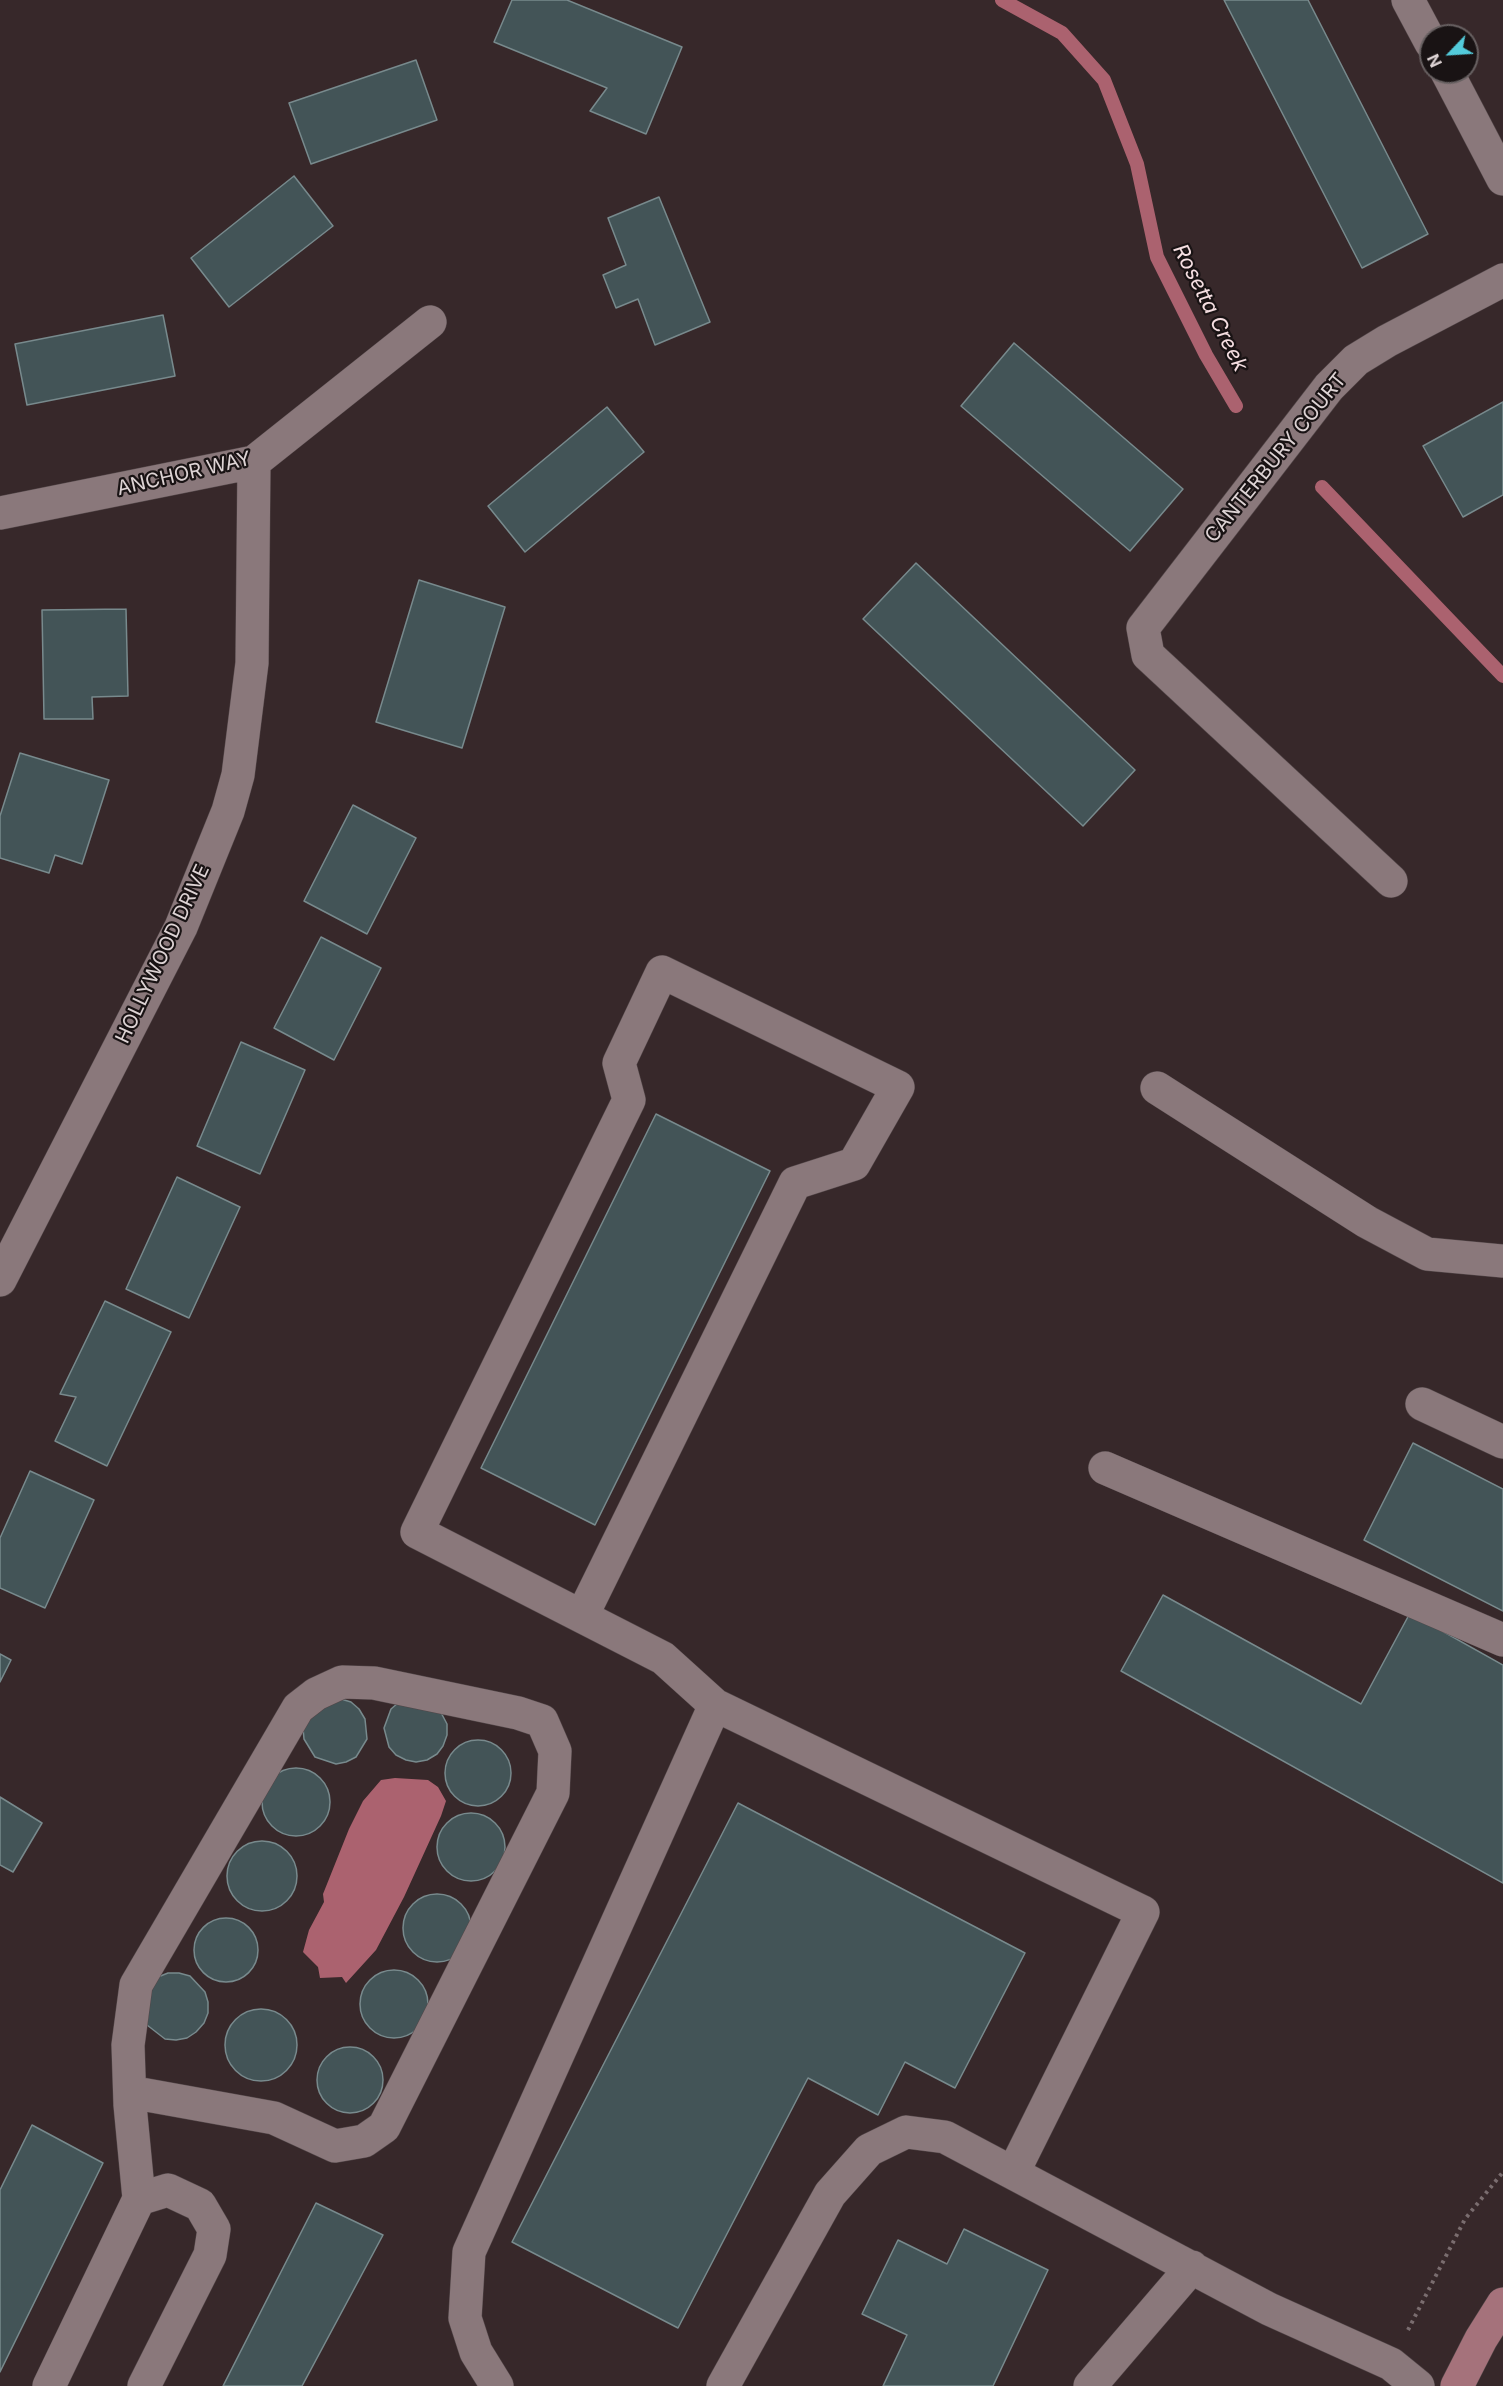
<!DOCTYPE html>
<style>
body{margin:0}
#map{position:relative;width:1503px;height:2386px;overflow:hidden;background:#37282a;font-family:Inter,sans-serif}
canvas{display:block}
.north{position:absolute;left:1419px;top:24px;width:60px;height:60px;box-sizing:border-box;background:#191314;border:2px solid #676061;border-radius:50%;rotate:245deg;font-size:16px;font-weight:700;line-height:24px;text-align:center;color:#ddd3d4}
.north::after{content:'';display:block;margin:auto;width:21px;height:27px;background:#53cbdb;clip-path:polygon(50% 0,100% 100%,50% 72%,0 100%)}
</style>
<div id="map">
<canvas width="1503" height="2386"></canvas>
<div class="north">N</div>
</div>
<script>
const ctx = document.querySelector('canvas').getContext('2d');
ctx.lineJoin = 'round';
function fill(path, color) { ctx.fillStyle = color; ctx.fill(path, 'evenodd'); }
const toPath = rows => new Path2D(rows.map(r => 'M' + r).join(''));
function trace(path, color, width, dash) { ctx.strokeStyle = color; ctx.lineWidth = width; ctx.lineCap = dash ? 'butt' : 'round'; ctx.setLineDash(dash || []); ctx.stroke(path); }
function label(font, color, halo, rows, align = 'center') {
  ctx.font = font + ' Inter,sans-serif'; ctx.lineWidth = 4.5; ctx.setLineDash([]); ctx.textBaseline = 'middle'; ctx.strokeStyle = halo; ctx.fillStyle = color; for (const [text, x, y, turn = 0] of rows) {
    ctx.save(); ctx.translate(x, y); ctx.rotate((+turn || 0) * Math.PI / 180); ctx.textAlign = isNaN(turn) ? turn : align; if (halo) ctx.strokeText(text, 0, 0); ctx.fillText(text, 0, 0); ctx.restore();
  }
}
fill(toPath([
 [395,1778,428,1780,438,1787,446,1801,441,1816,404,1897,376,1950,346,1983,342,1977,320,1978,318,1967,303,1952,309,1930,324,1902,323,1894,349,1829,363,1801,381,1780]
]), '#ab626f');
trace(toPath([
 [1002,0,1062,33,1104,80,1137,164,1157,257,1206,355,1236,406],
 [1322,487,1503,676]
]), '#ab626f', 14);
const building = toPath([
 [512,0,567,0,682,47,646,134,590,111,607,88,494,42,512,0],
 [1224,0,1308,0,1428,234,1362,268,1224,0],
 [416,60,437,120,311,164,289,103,416,60],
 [294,176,333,226,229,307,191,258,294,176],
 [659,197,710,322,655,345,638,299,616,308,603,275,626,265,608,218,659,197],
 [163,315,175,376,27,405,15,344,163,315],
 [1014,343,1183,489,1130,551,961,406,1014,343],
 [1503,402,1503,495,1463,517,1423,446,1503,402],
 [607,407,644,452,525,552,488,506,607,407],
 [916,563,1135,770,1083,826,863,619,916,563],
 [419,580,505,607,462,748,376,722,419,580],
 [126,609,128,696,92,697,93,719,44,719,42,610,126,609],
 [20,753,109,780,82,864,55,855,49,873,0,858,0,816,20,753],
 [353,805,416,838,367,934,304,901,353,805],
 [321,937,381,968,334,1060,274,1028,321,937],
 [241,1042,305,1070,260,1174,197,1146,241,1042],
 [656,1114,770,1171,595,1525,481,1468,656,1114],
 [177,1177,240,1207,189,1318,126,1289,177,1177],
 [105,1301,171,1332,107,1466,55,1441,76,1397,60,1394,105,1301],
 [1413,1443,1503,1489,1503,1611,1364,1540,1413,1443],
 [30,1471,94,1500,45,1608,0,1588,0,1538,30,1471],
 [1163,1595,1361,1704,1410,1613,1503,1665,1503,1883,1121,1671,1163,1595],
 [0,1654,11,1660,0,1682,0,1654],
 [341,1699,351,1702,359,1709,365,1719,367,1739,356,1757,346,1762,336,1764,315,1757,304,1739,303,1728,320,1702,341,1699],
 [398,1703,437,1705,447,1724,447,1735,443,1746,437,1754,427,1760,416,1762,406,1760,396,1755,389,1747,384,1728,391,1709,398,1703],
 '445 1773a33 33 0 1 1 66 0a33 33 0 1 1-66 0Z',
 '262 1802a34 34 0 1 1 68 0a34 34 0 1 1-68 0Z',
 [0,1797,42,1823,13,1872,0,1865,0,1797],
 [738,1803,1025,1953,955,2088,905,2062,878,2115,808,2078,678,2328,512,2242,738,1803],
 '437 1847a34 34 0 1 1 68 0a34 34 0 1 1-68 0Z',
 '227 1876a35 35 0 1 1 70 0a35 35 0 1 1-70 0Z',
 '403 1928a34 34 0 1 1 68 0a34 34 0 1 1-68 0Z',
 '194 1950a32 32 0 1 1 64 0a32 32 0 1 1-64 0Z',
 '360 2004a34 34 0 1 1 68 0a34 34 0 1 1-68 0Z',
 [168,1973,179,1973,190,1976,205,1992,208,2002,208,2013,204,2023,196,2032,187,2038,176,2040,165,2039,147,2025,150,1984,158,1977,168,1973],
 '225 2045a36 36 0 1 1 72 0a36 36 0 1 1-72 0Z',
 '317 2080a33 33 0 1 1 66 0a33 33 0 1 1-66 0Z',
 [32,2125,103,2163,0,2372,0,2190,32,2125],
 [316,2203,383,2235,302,2386,223,2386,316,2203],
 [964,2229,1048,2270,993,2386,883,2386,907,2335,862,2314,898,2240,947,2264,964,2229]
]);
fill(building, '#435457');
trace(building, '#788a8d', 1.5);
const minor = toPath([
 [1408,0,1431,43],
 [1447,72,1503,179],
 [0,513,254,462,430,322],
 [1391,881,1148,655,1143,628,1329,387,1356,360,1387,341,1503,280],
 [1157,1088,1367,1222,1427,1254,1503,1261],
 [0,1280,181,927,228,811,238,775,252,663,254,462],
 [1422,1404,1503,1442],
 [1105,1468,1503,1640],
 [582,1616,795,1183,854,1164,898,1087,662,972,619,1063,629,1100,417,1532,663,1658,715,1705],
 [130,2092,274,2118,335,2146,364,2141,384,2127,553,1793,555,1751,542,1721,518,1713,374,1683,342,1682,316,1694,298,1708,136,1985,128,2045,130,2105,139,2199],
 [49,2386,139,2199,168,2190,200,2205,214,2229,210,2255,144,2386],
 [497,2386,476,2352,465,2318,469,2252,715,1705,1143,1912,1013,2173],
 [723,2386,830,2194,869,2150,906,2132,945,2137,1269,2309,1391,2364,1418,2386],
 [1090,2386,1192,2267]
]);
const major = toPath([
 [1457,2386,1481,2339,1503,2304]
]);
trace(minor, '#534749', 34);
trace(major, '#534749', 34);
trace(toPath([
 [1408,2330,1465,2219,1503,2172]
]), '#7a6d6f', 4, [3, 4.5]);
trace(minor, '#8a787b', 33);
trace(major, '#a5727b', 33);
label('20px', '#ddd3d4', '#191314', [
 ["CANTERBURY COURT",1276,458,-51],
 ["ANCHOR WAY",184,474,-13],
 ["HOLLYWOOD DRIVE",163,954,-65]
]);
label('italic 21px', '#f5dee1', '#191314', [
 ["Rosetta Creek",1210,308,63]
]);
</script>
